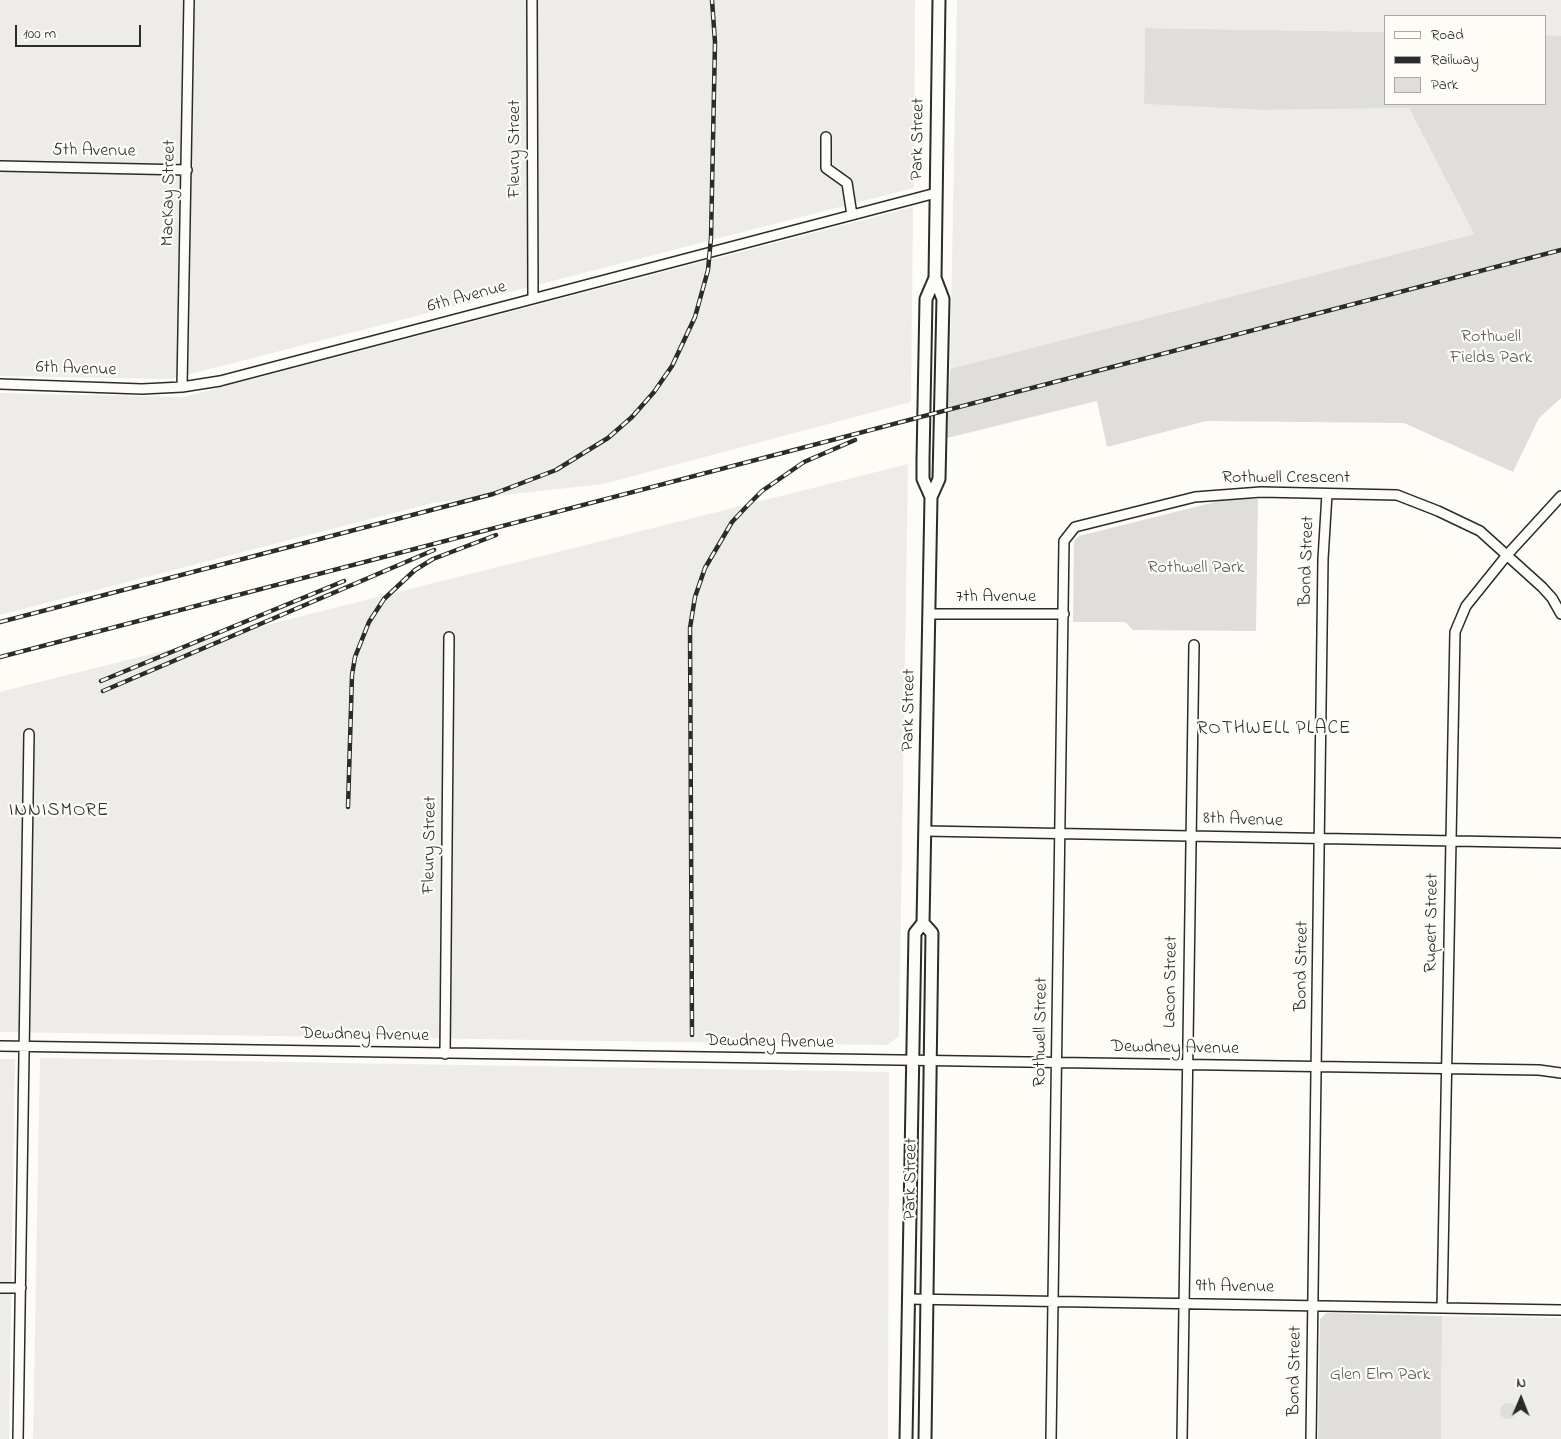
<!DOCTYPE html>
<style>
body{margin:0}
#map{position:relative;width:1561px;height:1439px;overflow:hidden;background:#fdfcf7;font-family:"Indie Flower",sans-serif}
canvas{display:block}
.legend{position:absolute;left:1384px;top:15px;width:162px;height:90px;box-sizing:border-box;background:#fdfcf7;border:1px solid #a9a8a5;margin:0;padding:6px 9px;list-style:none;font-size:15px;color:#2b2b2b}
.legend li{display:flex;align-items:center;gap:10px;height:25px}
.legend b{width:25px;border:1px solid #a9a8a5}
.north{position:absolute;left:1496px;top:1374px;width:50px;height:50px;-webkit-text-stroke:4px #fdfcf7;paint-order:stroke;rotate:1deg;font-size:14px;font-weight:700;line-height:20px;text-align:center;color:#2b2b2b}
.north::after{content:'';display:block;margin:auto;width:18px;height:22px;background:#2b2b2b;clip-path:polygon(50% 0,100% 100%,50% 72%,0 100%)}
.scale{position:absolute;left:15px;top:25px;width:126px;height:22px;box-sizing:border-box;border:2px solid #2b2b2b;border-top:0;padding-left:6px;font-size:15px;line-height:18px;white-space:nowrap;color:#2b2b2b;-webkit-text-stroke:4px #fdfcf7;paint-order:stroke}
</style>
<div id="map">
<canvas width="1561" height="1439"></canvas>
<ul class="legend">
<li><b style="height:6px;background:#fdfcf7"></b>Road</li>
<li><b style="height:6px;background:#2b2b2b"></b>Railway</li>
<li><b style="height:14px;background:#dfdeda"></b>Park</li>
</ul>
<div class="north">N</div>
<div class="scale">100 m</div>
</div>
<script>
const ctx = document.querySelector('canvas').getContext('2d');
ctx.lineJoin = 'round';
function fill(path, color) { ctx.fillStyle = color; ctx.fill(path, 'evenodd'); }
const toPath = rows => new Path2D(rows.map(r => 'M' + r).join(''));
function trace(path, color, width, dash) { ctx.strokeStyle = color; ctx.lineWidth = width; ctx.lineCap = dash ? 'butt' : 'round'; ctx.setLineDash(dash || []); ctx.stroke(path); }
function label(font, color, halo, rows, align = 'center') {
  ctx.font = font + ' "Indie Flower",sans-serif'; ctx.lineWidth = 4.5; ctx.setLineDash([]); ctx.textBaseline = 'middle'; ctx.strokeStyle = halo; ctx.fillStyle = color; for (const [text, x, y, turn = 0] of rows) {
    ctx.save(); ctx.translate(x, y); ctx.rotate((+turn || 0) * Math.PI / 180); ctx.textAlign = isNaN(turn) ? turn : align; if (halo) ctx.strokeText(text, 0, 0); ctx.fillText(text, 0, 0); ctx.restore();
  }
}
fill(toPath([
 [0,0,915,0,914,188,171,379,0,376],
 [957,0,1561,0,1561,36,1545,35,1545,16,1385,16,1385,32,1145,28,1144,104,1263,110,1409,108,1474,234,950,369],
 [913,207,911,402,603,484,432,503,0,615,0,393,184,397],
 [908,464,899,1036,887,1045,0,1032,0,692],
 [40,1058,889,1072,888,1439,33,1439],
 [0,1059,15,1059,9,1439,0,1439],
 [1442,1316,1561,1318,1561,1439,1441,1439]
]), '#edece8');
fill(toPath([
 [1145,28,1385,32,1385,104,1545,104,1545,35,1561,36,1561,398,1539,418,1513,472,1404,423,1206,421,1107,447,1097,401,947,438,950,369,1474,234,1409,108,1263,110,1144,104],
 [1227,499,1258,499,1256,631,1133,630,1125,622,1073,622,1074,541,1079,536],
 [1326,1313,1442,1316,1441,1439,1318,1439,1320,1319],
 '1500 1411a8 8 0 1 1 16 0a8 8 0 1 1-16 0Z'
]), '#dfdeda');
const minor = toPath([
 [532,0,533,298],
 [826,137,826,168,847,183,852,215],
 [0,166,187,170],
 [0,384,142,389,182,387,220,381,936,193],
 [182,387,189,0],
 [929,614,1064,614],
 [925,831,1561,843],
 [0,1046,1539,1070,1561,1073],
 [445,1054,449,637],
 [0,1288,21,1288],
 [908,1299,1561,1310],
 [1442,1308,1455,632,1466,606,1507,555,1561,496],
 [18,1439,29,734],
 [1051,1439,1064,541,1075,527,1195,497,1261,492,1397,495,1438,511,1480,531,1542,587,1552,598,1561,614],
 [1182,1439,1194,645],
 [1311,1439,1323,559,1327,494]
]);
const major = toPath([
 [931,497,923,479,923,460,926,299,935,278,939,0],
 [923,923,932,933,925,1439],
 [906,1439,915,933,923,923,931,497,939,479,943,299,935,278]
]);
trace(minor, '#2b2b2b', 12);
trace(major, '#2b2b2b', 15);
trace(minor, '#fdfcf7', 9);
trace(major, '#fdfcf7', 11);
const rail = toPath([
 [0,622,493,494,556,470,608,438,632,417,654,392,672,366,695,317,708,270,711,238,715,42,712,0],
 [0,657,1561,250],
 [101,681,344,581],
 [103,691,434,550],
 [348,807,352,675,355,657,369,622,384,599,415,570,433,559,496,535],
 [692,1035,690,628,695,597,705,568,732,522,748,505,762,491,804,462,855,440]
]);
trace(rail, '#2b2b2b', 4.5);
trace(rail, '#fdfcf7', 2.5, [8]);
label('18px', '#2b2b2b', '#fdfcf7', [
 ["Park Street",919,139,-89],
 ["Fleury Street",516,149,-90],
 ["5th Avenue",94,152,1],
 ["MacKay Street",170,193,-89],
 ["6th Avenue",467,298,-15],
 ["6th Avenue",76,370,2],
 ["Rothwell Crescent",1286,479],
 ["Bond Street",1308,561,-88],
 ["7th Avenue",996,598],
 ["Park Street",910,710,-89],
 ["8th Avenue",1243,821,2],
 ["Fleury Street",431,845,-89],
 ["Rupert Street",1433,923,-89],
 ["Bond Street",1303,966,-89],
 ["Lacon Street",1172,982,-89],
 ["Rothwell Street",1042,1032,-89],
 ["Dewdney Avenue",365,1036,1],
 ["Dewdney Avenue",770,1043,1],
 ["Dewdney Avenue",1175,1049,1],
 ["Park Street",912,1179,-89],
 ["9th Avenue",1235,1288,1],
 ["Bond Street",1296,1371,-89]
]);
label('18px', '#585857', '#fdfcf7', [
 ["Rothwell",1491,338],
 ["Fields Park",1491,359],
 ["Rothwell Park",1196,569],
 ["Glen Elm Park",1380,1376]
]);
ctx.letterSpacing = '1px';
label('19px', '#2b2b2b', '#fdfcf7', [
 ["ROTHWELL PLACE",1274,730],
 ["INNISMORE",59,812]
]);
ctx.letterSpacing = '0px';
</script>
